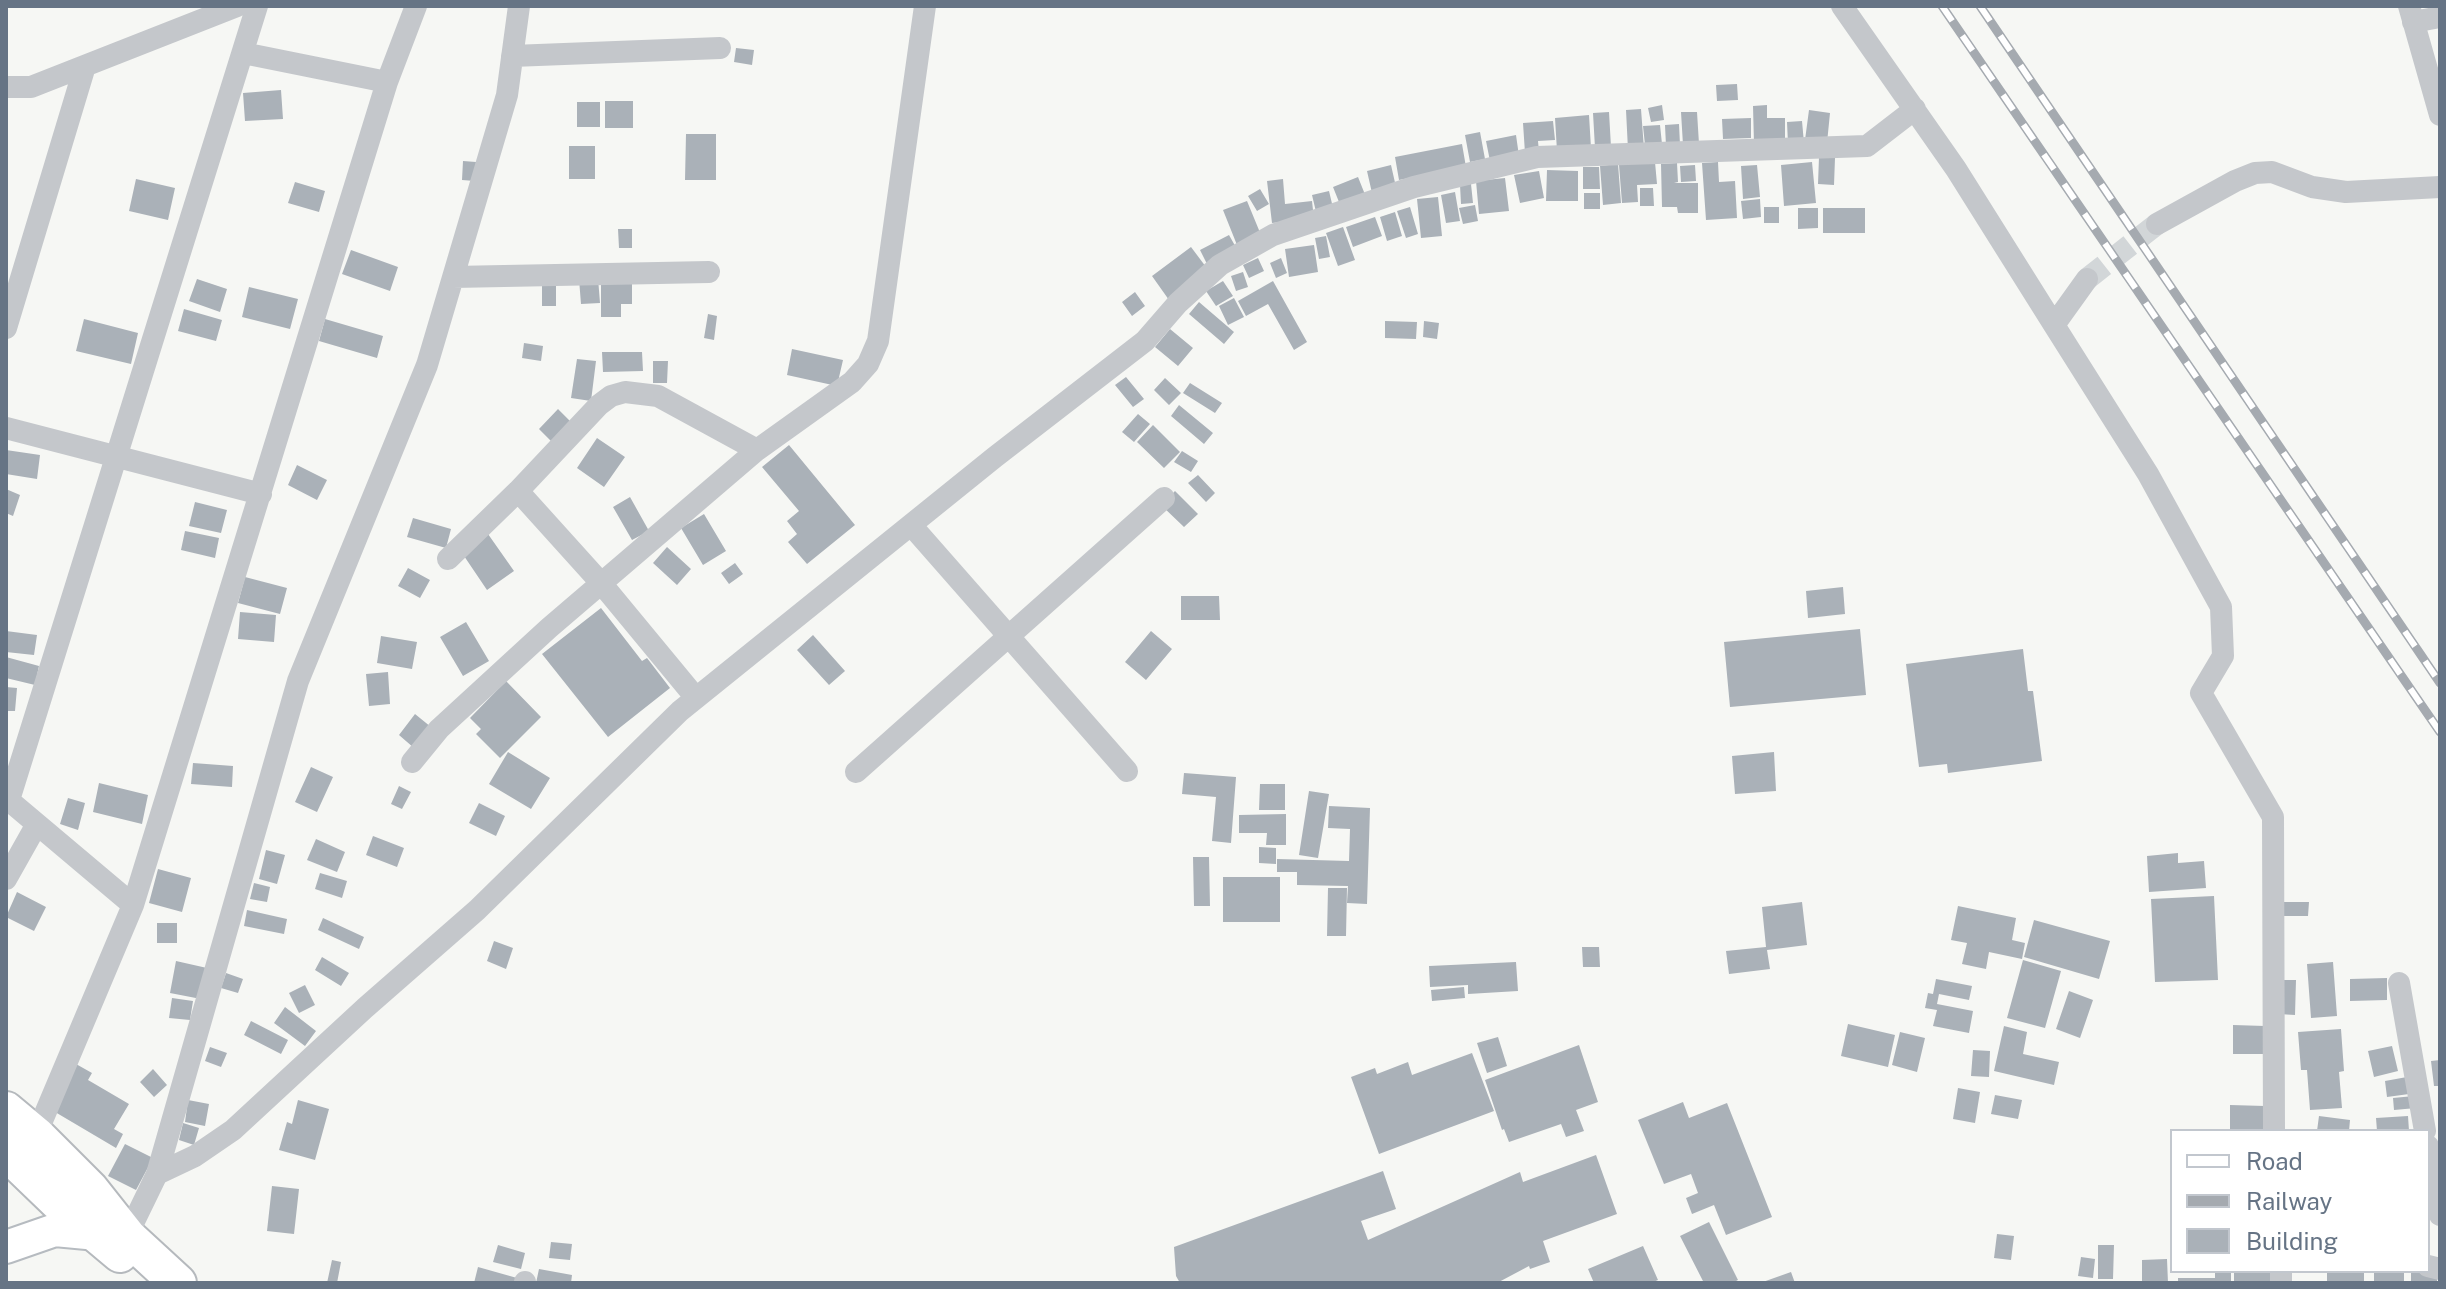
<!DOCTYPE html>
<style>
body{margin:0}
#map{position:relative;width:2446px;height:1289px;overflow:hidden;background:#f6f7f4;font-family:"Public Sans",sans-serif}
canvas{display:block}
.frame{position:absolute;inset:0;border:8px solid #667485;pointer-events:none}
.legend{position:absolute;left:2170px;top:1129px;width:260px;height:144px;box-sizing:border-box;background:#fff;border:2px solid #c2c7ce;margin:0;padding:10px 14px;list-style:none;font-size:24px;color:#667485}
.legend li{display:flex;align-items:center;gap:16px;height:40px}
.legend b{width:40px;border:2px solid #c2c7ce}
</style>
<div id="map">
<canvas width="2446" height="1289"></canvas>
<div class="frame"></div>
<ul class="legend">
<li><b style="height:10px;background:#fff"></b>Road</li>
<li><b style="height:10px;background:#a5aab0"></b>Railway</li>
<li><b style="height:22px;background:#aab1b8"></b>Building</li>
</ul>
</div>
<script>
const ctx = document.querySelector('canvas').getContext('2d');
ctx.lineJoin = 'round';
function fill(path, color) { ctx.fillStyle = color; ctx.fill(path, 'evenodd'); }
const toPath = rows => new Path2D(rows.map(r => 'M' + r).join(''));
function trace(path, color, width, dash) { ctx.strokeStyle = color; ctx.lineWidth = width; ctx.lineCap = dash ? 'butt' : 'round'; ctx.setLineDash(dash || []); ctx.stroke(path); }
fill(toPath([
 [736,48,754,50,752,65,734,62],
 [1737,84,1738,100,1717,101,1716,85],
 [281,90,283,119,245,121,243,93],
 [605,101,633,101,633,128,605,128],
 [577,102,600,102,600,127,577,127],
 [1662,105,1664,120,1651,122,1648,108],
 [1767,105,1767,118,1785,118,1785,143,1754,144,1753,106],
 [1641,109,1644,149,1628,150,1626,110],
 [1809,110,1830,113,1827,143,1805,140],
 [1609,112,1611,147,1595,148,1593,113],
 [1681,112,1697,112,1699,144,1683,145],
 [1589,115,1591,148,1557,151,1555,118],
 [1751,118,1751,138,1723,139,1722,119],
 [1553,121,1555,140,1538,141,1539,152,1525,153,1523,123],
 [1802,121,1804,143,1788,144,1787,122],
 [1679,124,1680,145,1666,146,1665,125],
 [1660,125,1662,144,1645,145,1643,126],
 [1480,132,1485,159,1470,162,1465,135],
 [686,134,716,134,716,180,685,180],
 [1516,135,1519,156,1490,161,1486,141],
 [1462,144,1466,167,1399,180,1395,157],
 [569,146,595,146,595,179,569,179],
 [1819,157,1835,158,1834,185,1818,184],
 [463,161,476,162,475,181,462,180],
 [1655,162,1657,184,1637,185,1638,202,1622,203,1619,165],
 [1718,162,1719,182,1735,181,1737,218,1706,220,1702,163],
 [1812,162,1816,203,1784,206,1781,165],
 [1677,163,1678,182,1674,183,1698,183,1698,213,1678,213,1677,207,1662,207,1661,164],
 [1618,164,1621,203,1603,205,1600,166],
 [1391,165,1396,187,1372,193,1367,171],
 [1695,165,1696,181,1681,182,1680,166],
 [1757,165,1760,197,1743,199,1741,166],
 [1583,167,1599,167,1600,189,1583,189],
 [1547,170,1578,171,1578,201,1546,201],
 [1539,171,1544,198,1520,203,1514,175],
 [1358,177,1366,197,1341,207,1333,187],
 [1505,178,1509,211,1479,214,1476,181],
 [136,179,175,188,168,220,129,211],
 [1283,179,1285,204,1312,201,1314,219,1272,223,1267,181],
 [295,182,325,191,319,212,288,203],
 [1471,184,1473,203,1461,204,1460,185],
 [1640,188,1653,188,1654,206,1640,206],
 [1260,189,1269,204,1257,211,1248,196],
 [1329,191,1334,212,1317,216,1312,195],
 [1455,192,1460,221,1446,223,1441,195],
 [1584,193,1600,193,1600,209,1584,209],
 [1438,197,1442,236,1421,238,1417,199],
 [1760,199,1761,217,1743,219,1741,201],
 [1247,201,1261,235,1237,245,1223,210],
 [1475,205,1478,221,1463,224,1459,208],
 [1410,207,1418,234,1406,238,1397,211],
 [1764,207,1779,207,1779,223,1764,223],
 [1798,208,1818,208,1818,228,1798,229],
 [1823,208,1865,208,1865,233,1823,233],
 [1395,212,1402,236,1387,241,1380,217],
 [1375,217,1382,236,1353,247,1346,227],
 [1343,227,1355,260,1338,266,1326,233],
 [618,229,632,229,632,248,619,248],
 [1229,235,1238,251,1208,266,1200,250],
 [1326,236,1330,257,1319,259,1315,238],
 [1314,245,1318,272,1289,277,1285,249],
 [1191,247,1209,271,1169,300,1152,276],
 [351,250,398,267,390,291,342,274],
 [1258,258,1264,271,1249,278,1243,265],
 [1281,258,1287,273,1276,278,1270,263],
 [1243,272,1248,287,1236,291,1231,276],
 [598,278,600,303,581,304,579,279],
 [601,278,632,278,632,304,621,304,621,317,601,317],
 [197,279,227,289,220,312,189,301],
 [542,279,556,279,556,306,542,306],
 [1223,281,1233,296,1216,306,1206,291],
 [1273,281,1307,342,1294,350,1268,304,1246,316,1238,301],
 [249,287,298,299,290,329,242,317],
 [1135,292,1145,306,1132,316,1122,302],
 [1234,298,1244,317,1228,325,1219,306],
 [1199,302,1234,332,1224,344,1189,314],
 [184,309,222,320,216,341,178,331],
 [708,314,717,316,714,340,704,338],
 [84,319,138,333,131,364,76,351],
 [325,319,383,336,377,358,319,341],
 [1385,321,1417,322,1416,339,1385,338],
 [1424,321,1439,323,1437,339,1423,337],
 [1170,329,1193,348,1178,366,1155,347],
 [524,343,543,346,541,361,522,358],
 [792,349,843,360,837,386,787,375],
 [602,352,642,352,643,371,603,372],
 [577,359,596,361,591,401,571,398],
 [653,361,668,361,667,383,653,383],
 [1126,377,1144,399,1133,407,1115,385],
 [1165,378,1181,393,1169,405,1154,390],
 [1190,383,1222,403,1215,413,1183,393],
 [1179,405,1213,433,1204,444,1171,416],
 [558,409,571,422,552,442,539,429],
 [1138,414,1150,424,1134,442,1122,432],
 [1153,425,1180,452,1164,468,1137,442],
 [597,438,625,457,604,487,577,468],
 [789,445,855,525,807,564,788,542,797,534,787,521,799,511,762,467],
 [6,450,40,455,37,479,6,474],
 [1182,451,1198,461,1191,472,1174,462],
 [297,465,327,480,317,500,288,485],
 [1198,475,1215,493,1206,502,1188,483],
 [6,489,20,495,13,516,6,513],
 [1175,491,1198,514,1184,527,1161,505],
 [630,497,649,531,632,540,613,507],
 [195,502,227,510,221,533,189,526],
 [704,514,726,551,703,565,681,528],
 [413,518,451,529,446,548,407,537],
 [185,531,219,538,215,558,181,550],
 [488,534,514,571,487,590,462,553],
 [667,547,691,569,677,585,653,563],
 [735,563,743,574,729,584,721,573],
 [408,568,430,580,420,598,398,586],
 [245,577,287,588,280,614,238,603],
 [1843,587,1845,614,1808,618,1806,591],
 [1181,596,1219,596,1220,620,1181,620],
 [601,608,642,661,647,658,670,688,608,737,542,654],
 [240,612,276,615,274,642,238,639],
 [466,622,489,661,463,676,440,637],
 [1860,629,1866,695,1730,707,1724,642],
 [6,631,37,635,34,655,6,652],
 [1151,631,1172,649,1146,680,1125,662],
 [813,635,845,671,829,685,797,650],
 [381,636,417,642,412,669,377,663],
 [2023,649,2028,691,2033,691,2042,761,1948,773,1947,764,1919,767,1906,664],
 [6,657,39,666,35,685,6,678],
 [388,672,390,704,369,706,366,674],
 [506,681,541,717,500,758,476,734,481,729,470,718],
 [6,687,17,688,15,711,6,711],
 [415,714,431,727,414,748,399,735],
 [508,752,550,778,531,809,489,784],
 [1774,752,1776,791,1735,794,1732,756],
 [193,763,233,766,232,787,191,784],
 [311,767,333,777,317,812,295,802],
 [1184,773,1236,777,1231,843,1212,841,1216,797,1182,794],
 [99,783,148,795,142,824,93,812],
 [1260,784,1285,784,1285,810,1259,810],
 [399,786,411,792,402,809,391,804],
 [1309,791,1329,794,1318,858,1299,855],
 [68,798,85,803,78,830,60,824],
 [479,803,505,816,496,836,469,823],
 [1329,806,1370,808,1367,904,1347,903,1348,886,1297,885,1297,872,1277,872,1277,859,1349,861,1350,829,1328,828],
 [1286,814,1286,845,1266,845,1267,833,1239,833,1239,815],
 [373,836,404,848,397,867,366,855],
 [316,839,345,852,337,872,307,860],
 [1259,847,1276,848,1276,864,1259,863],
 [266,850,285,855,277,884,259,879],
 [2178,853,2178,863,2204,861,2206,888,2149,892,2147,856],
 [1193,857,1209,857,1210,906,1194,906],
 [158,869,191,878,182,912,149,903],
 [320,873,347,881,342,898,315,889],
 [1223,877,1280,877,1280,922,1223,922],
 [254,883,270,887,267,902,250,899],
 [1328,888,1347,888,1346,936,1327,936],
 [17,892,46,907,34,931,6,917],
 [2214,896,2218,980,2155,982,2151,899],
 [1802,902,1807,945,1767,950,1770,969,1729,974,1726,951,1766,947,1762,907],
 [2283,902,2309,902,2308,916,2283,916],
 [1958,906,2016,918,2012,940,2025,943,2022,959,1989,952,1986,969,1962,964,1967,943,1951,940],
 [247,910,287,919,284,934,244,926],
 [323,918,364,937,359,949,318,930],
 [2034,920,2110,941,2099,979,2024,957],
 [157,923,177,923,177,943,157,943],
 [494,941,513,948,506,969,487,961],
 [1582,947,1599,947,1600,967,1583,967],
 [322,957,349,973,341,986,315,970],
 [2023,960,2061,971,2045,1028,2007,1018],
 [176,961,207,968,201,999,170,993],
 [1516,962,1518,991,1468,994,1468,985,1430,987,1429,966],
 [2333,962,2337,1016,2311,1018,2307,964],
 [226,973,243,979,238,993,221,988],
 [2387,978,2387,1000,2350,1001,2350,979],
 [1936,979,1972,986,1969,1000,1939,994,1937,1004,1973,1011,1969,1033,1933,1026,1937,1010,1925,1008,1928,993,1933,994],
 [2279,980,2296,980,2295,1015,2278,1014],
 [305,985,315,1005,299,1013,289,993],
 [1464,987,1465,998,1432,1001,1431,990],
 [2069,991,2093,1000,2080,1038,2056,1029],
 [172,998,193,1001,190,1020,169,1018],
 [285,1007,316,1031,305,1046,274,1023],
 [251,1021,288,1040,281,1054,244,1035],
 [1848,1024,1895,1035,1888,1067,1841,1056],
 [2233,1025,2265,1026,2265,1054,2233,1054],
 [2004,1026,2027,1032,2023,1054,2059,1062,2054,1085,1994,1071],
 [2341,1029,2344,1071,2339,1072,2342,1108,2310,1110,2307,1070,2301,1070,2298,1032],
 [1900,1032,1925,1038,1917,1072,1892,1065],
 [1498,1037,1507,1066,1487,1073,1477,1043],
 [1579,1045,1598,1102,1576,1110,1584,1131,1566,1137,1561,1124,1509,1142,1504,1129,1502,1130,1485,1080],
 [2392,1046,2398,1071,2374,1077,2368,1051],
 [210,1047,227,1053,221,1067,205,1061],
 [1973,1050,1990,1051,1989,1077,1971,1076],
 [1472,1053,1494,1111,1379,1154,1351,1077,1375,1068,1377,1074,1408,1062,1412,1075],
 [2440,1060,2440,1086,2434,1086,2431,1061],
 [76,1064,92,1073,88,1080,129,1104,114,1129,123,1134,116,1148,50,1109],
 [153,1069,167,1085,154,1097,140,1082],
 [2407,1077,2409,1094,2387,1097,2385,1081],
 [1958,1088,1980,1092,1975,1123,1953,1119],
 [1995,1095,2022,1100,2018,1119,1991,1114],
 [2414,1096,2416,1108,2394,1110,2393,1098],
 [188,1100,209,1104,205,1126,185,1122],
 [298,1100,329,1109,315,1160,279,1150,287,1122,292,1124],
 [1683,1102,1689,1118,1727,1103,1772,1217,1726,1235,1714,1205,1692,1214,1686,1198,1698,1193,1691,1174,1664,1184,1638,1120],
 [2230,1105,2265,1106,2265,1129,2230,1129],
 [2319,1116,2350,1120,2349,1131,2317,1131],
 [2408,1116,2409,1131,2377,1131,2376,1118],
 [183,1123,199,1128,194,1145,179,1140],
 [125,1144,153,1158,136,1190,108,1176],
 [1596,1155,1617,1214,1543,1241,1550,1262,1530,1269,1529,1266,1497,1283,1180,1283,1176,1276,1174,1247,1383,1171,1396,1209,1361,1221,1368,1240,1520,1172,1523,1182],
 [272,1186,299,1189,294,1234,267,1231],
 [1709,1222,1738,1280,1732,1283,1704,1283,1680,1236],
 [1997,1234,2014,1236,2011,1260,1994,1258],
 [551,1242,572,1244,570,1260,549,1258],
 [498,1245,525,1253,521,1269,493,1262],
 [2098,1245,2114,1245,2113,1279,2098,1279],
 [1643,1246,1658,1280,1651,1283,1594,1283,1588,1269],
 [2081,1257,2095,1259,2093,1278,2078,1276],
 [2167,1259,2168,1283,2142,1283,2142,1260],
 [332,1260,341,1262,337,1283,327,1283],
 [478,1267,517,1278,515,1283,474,1283],
 [539,1269,572,1275,571,1283,536,1283],
 [2215,1271,2231,1271,2231,1283,2178,1283,2178,1278,2215,1278],
 [2234,1271,2278,1271,2278,1283,2234,1283],
 [2327,1271,2364,1271,2364,1283,2327,1283],
 [2374,1271,2404,1271,2404,1283,2374,1283],
 [2411,1271,2437,1271,2437,1283,2411,1283],
 [1791,1272,1795,1283,1760,1283]
]), '#aab1b8');
trace(toPath([
 [2087,279,2157,224]
]), '#d2d6d8', 22, [22, 11]);
const secondary = toPath([
 [6,1247,55,1230,108,1235]
]);
const primary = toPath([
 [6,1110,36,1135,90,1189,128,1237,178,1283],
 [6,1152,58,1202,120,1254]
]);
trace(secondary, '#b6bbc0', 36);
trace(primary, '#b5b9bd', 40);
trace(toPath([
 [1842,6,1956,169,2054,325,2148,474,2221,607,2223,656,2201,693,2273,817,2274,1131],
 [2409,6,2440,115],
 [2413,22,2440,17],
 [243,53,387,82],
 [512,56,720,48],
 [6,87,31,87,237,6],
 [2157,224,2235,181,2255,173,2272,172,2312,187,2346,192,2440,187],
 [453,277,709,272],
 [2054,325,2087,279],
 [6,328,85,66],
 [6,428,261,494],
 [518,491,601,583,696,698],
 [911,525,1127,771],
 [448,559,518,491,599,405,611,396,625,392,658,396,757,450],
 [412,762,439,729,549,628,757,450,852,382,868,364,878,341,925,6],
 [856,772,1164,498],
 [6,798,133,905],
 [9,800,257,6],
 [6,879,37,824],
 [2399,983,2425,1131],
 [36,1135,133,905,387,82,416,6],
 [2428,1146,2440,1215],
 [157,1174,195,1156,233,1130,365,1008,477,910,680,711,995,457,1145,341,1178,303,1220,265,1273,235,1414,187,1537,157,1867,146,1915,109],
 [123,1244,157,1174,298,681,427,365,507,95,519,6],
 [2428,1266,2440,1269],
 [2281,1271,2281,1283],
 [525,1283,525,1282]
]), '#c4c7cb', 22);
trace(secondary, '#fff', 32);
trace(primary, '#fff', 36);
const rail = toPath([
 [1942,6,2440,732],
 [1980,6,2440,683]
]);
trace(rail, '#a5aab0', 9);
trace(rail, '#fff', 6, [18]);
</script>
